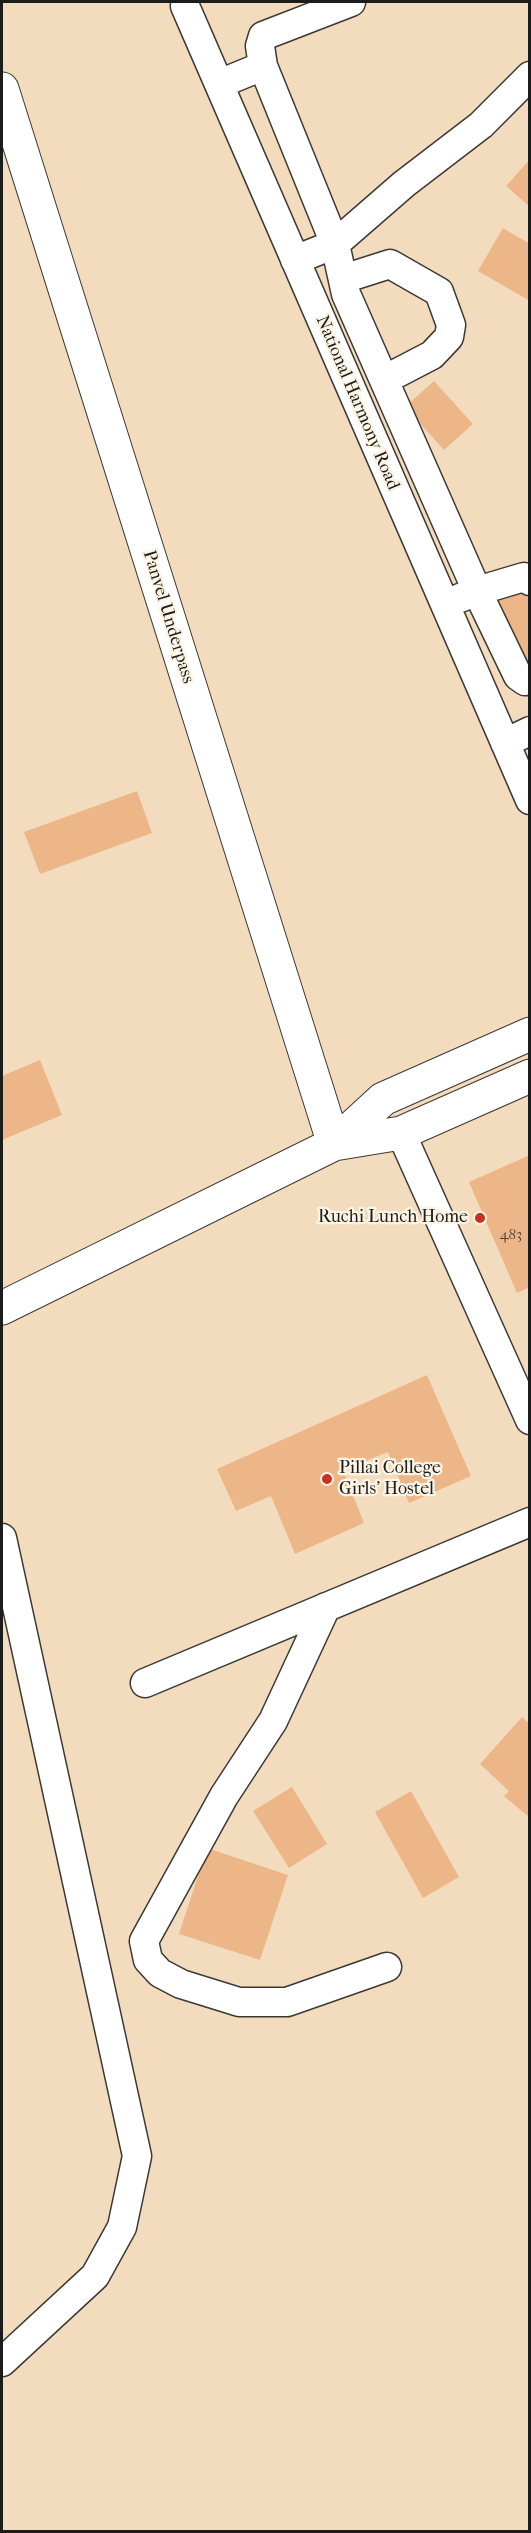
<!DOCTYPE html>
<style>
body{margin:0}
#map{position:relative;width:531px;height:2533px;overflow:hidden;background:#f3dcbe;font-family:"IM FELL French Canon",serif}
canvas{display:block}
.frame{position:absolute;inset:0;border:3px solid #1c1c1c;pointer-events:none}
</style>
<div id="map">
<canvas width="531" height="2533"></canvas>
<div class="frame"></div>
</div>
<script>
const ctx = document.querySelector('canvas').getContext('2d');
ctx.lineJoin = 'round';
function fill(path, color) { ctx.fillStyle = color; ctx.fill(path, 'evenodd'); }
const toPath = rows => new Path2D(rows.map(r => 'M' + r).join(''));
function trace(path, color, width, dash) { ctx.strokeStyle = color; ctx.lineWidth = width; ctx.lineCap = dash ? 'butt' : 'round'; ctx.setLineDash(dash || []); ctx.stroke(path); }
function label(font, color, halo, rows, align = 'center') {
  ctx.font = font + ' "IM FELL French Canon",serif'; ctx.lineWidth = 4.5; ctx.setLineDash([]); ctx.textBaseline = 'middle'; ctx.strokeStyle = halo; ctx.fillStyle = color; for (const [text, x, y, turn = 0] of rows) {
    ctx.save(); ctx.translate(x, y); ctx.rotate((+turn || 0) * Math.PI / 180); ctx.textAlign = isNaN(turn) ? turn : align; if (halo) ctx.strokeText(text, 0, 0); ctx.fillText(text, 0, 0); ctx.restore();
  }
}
fill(toPath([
 [530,159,530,207,506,186],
 [503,228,530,244,530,301,478,271],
 [434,381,473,424,444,450,405,407],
 [528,584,530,588,530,669,490,605],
 [137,791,152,833,40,874,24,832],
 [40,1060,62,1115,2,1140,2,1076],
 [530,1155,530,1287,517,1293,469,1182],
 [427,1375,471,1476,409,1503,388,1452,343,1470,364,1523,295,1554,271,1496,236,1511,217,1469],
 [522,1717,530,1724,530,1818,504,1796,509,1791,480,1764],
 [292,1787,327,1844,289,1868,253,1811],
 [411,1791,459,1877,423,1898,375,1812],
 [207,1848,288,1875,260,1960,179,1934]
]), '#edb689');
const street = toPath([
 [351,2,263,36,260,46,263,66,335,244,346,294,477,591,524,577,530,581],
 [185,6,530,800],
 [219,84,263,66],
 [295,260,335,244,404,184,481,125,530,76],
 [343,279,390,264,439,292,451,325,449,337,432,355,384,380],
 [460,598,477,591,518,676,525,681,530,679],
 [505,743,530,731],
 [401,1133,530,1420],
 [2,1538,137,2156,122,2227,95,2276,2,2362],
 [326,1607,273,1721,224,1796,144,1941,148,1960,160,1973,181,1984,239,2002,287,2002,387,1967],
 [145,1683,530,1522]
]);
const secondary = toPath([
 [2,89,334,1144],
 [334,1144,401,1133,530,1076],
 [2,1308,334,1144,383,1099,530,1034]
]);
trace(street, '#3c3934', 31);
trace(secondary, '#3c3934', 35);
trace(street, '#fff', 28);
trace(secondary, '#fff', 33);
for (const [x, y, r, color] of [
 [480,1218,6,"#c8321e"],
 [327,1479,6,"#c8321e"]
]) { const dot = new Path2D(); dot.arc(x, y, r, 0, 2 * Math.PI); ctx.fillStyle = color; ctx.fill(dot); trace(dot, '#fcf5e5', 2); }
label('15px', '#504237', null, [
 ["483",511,1235]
]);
label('18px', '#1c1c1c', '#fcf5e5', [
 ["National Harmony Road",357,403,67],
 ["Panvel Underpass",168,617,73]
]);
label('18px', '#1c1c1c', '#fcf5e5', [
 ["Ruchi Lunch Home",468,1218],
 ["Pillai College",339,1469,"left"],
 ["Girls' Hostel",339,1490,"left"]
], 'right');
</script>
